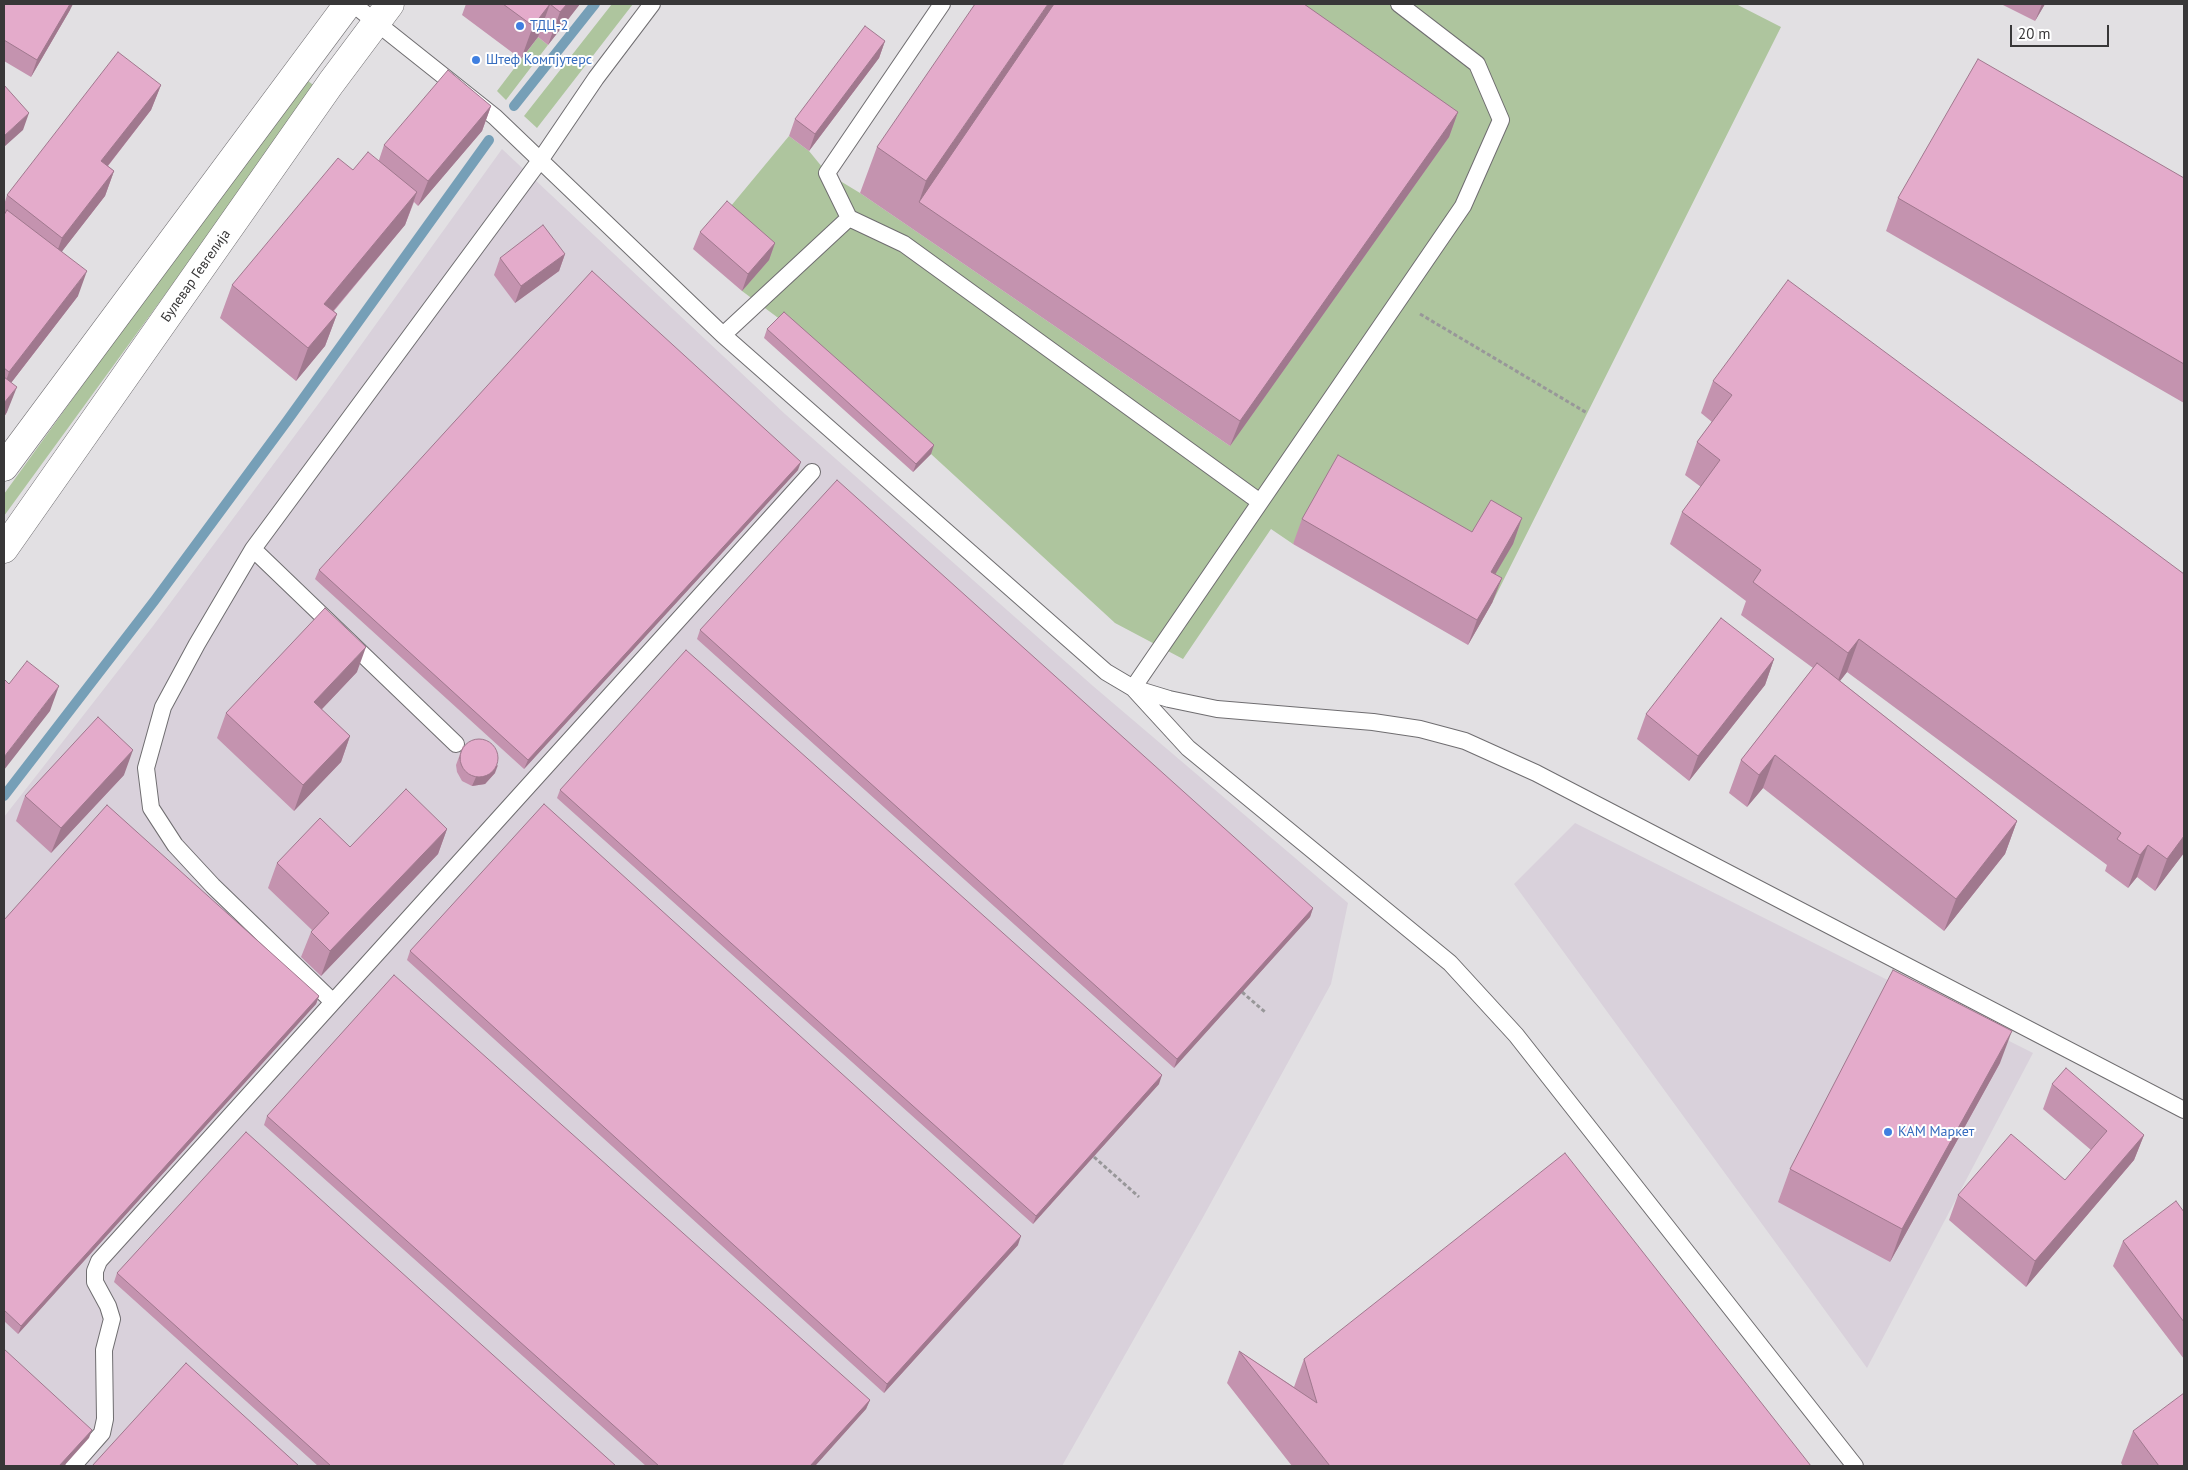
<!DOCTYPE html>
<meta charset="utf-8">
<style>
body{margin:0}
#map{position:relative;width:2188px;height:1470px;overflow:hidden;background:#e2e0e3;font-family:"PT Sans",sans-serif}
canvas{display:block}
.frame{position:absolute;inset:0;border:5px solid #383738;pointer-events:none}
.scale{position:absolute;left:2010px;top:25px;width:99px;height:22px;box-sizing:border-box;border:2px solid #383738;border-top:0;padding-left:6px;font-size:15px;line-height:18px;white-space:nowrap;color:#383738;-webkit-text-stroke:4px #fff;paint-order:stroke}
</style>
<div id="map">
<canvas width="2188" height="1470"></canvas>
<div class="frame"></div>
<div class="scale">20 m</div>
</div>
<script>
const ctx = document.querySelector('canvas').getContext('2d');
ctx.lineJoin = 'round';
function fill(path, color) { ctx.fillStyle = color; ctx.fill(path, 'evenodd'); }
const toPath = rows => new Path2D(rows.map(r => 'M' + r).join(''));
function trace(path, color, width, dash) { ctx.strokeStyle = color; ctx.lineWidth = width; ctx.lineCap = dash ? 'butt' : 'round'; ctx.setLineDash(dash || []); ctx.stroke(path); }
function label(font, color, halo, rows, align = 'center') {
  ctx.font = font + ' "PT Sans",sans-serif'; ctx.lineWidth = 4; ctx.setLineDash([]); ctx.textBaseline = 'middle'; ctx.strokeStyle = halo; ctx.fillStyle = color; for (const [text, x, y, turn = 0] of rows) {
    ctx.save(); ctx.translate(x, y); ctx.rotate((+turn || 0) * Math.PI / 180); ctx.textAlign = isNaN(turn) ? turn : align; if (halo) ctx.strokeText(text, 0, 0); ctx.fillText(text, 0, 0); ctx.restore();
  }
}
fill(toPath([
 [502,149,785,414,1093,686,1348,903,1331,984,1202,1219,1062,1466,4,1466,4,817,153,626,325,395],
 [1575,823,2033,1053,1867,1368,1514,884]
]), '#d9d1db');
fill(toPath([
 [612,4,633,4,537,128,524,116],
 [1259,4,1736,4,1781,27,1492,603,1482,597,1512,544,1463,557,1329,481,1293,544,1271,529,1183,659,1115,623,931,454,781,320,742,291,721,218,789,136,809,151,827,173,860,193,1230,446],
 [538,37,548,45,506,100,497,91],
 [304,78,316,87,4,516,4,494]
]), '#aec59e');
trace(toPath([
 [514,106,595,4],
 [4,796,155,600,287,421,489,140]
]), '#769fb7', 10);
const lane = toPath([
 [353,4,495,117,723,335,1106,672,1133,688,1169,699,1217,709,1373,722,1420,729,1465,741,1536,773,2184,1110],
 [1399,4,1477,64,1501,120,1463,206,1133,688,1188,748,1450,963,1516,1035,1855,1466],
 [849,218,904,244,1260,502],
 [723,335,849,218,827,173,942,4],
 [253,549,197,644,163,707,146,768,151,808,175,845,213,886,332,1001],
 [456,744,253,549,541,159,596,78,652,4],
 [73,1466,102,1433,105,1419,104,1350,112,1319,108,1306,95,1282,95,1271,99,1261,812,472]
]);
const secondary = toPath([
 [4,467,348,4],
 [4,549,331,83,390,4]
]);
trace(lane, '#6f6d70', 18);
trace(secondary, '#6f6d70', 29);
trace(toPath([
 [1420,314,1587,413],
 [1242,992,1265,1012],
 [1094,1157,1139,1197]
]), '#989799', 3, [4, 2.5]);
trace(lane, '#fff', 16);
trace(secondary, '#fff', 28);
fill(toPath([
 [4,4,70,10,31,77,4,61],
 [466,4,580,4,548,45,538,37,521,59,462,15],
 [2001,4,2045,4,2035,21],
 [885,41,879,58,809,151,789,136,795,119],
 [161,85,151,110,108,166,114,171,105,196,62,251,78,296,11,383,7,412,4,417,4,205,7,195],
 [491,106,482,131,418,206,414,202,405,225,334,311,337,314,325,346,296,381,220,318,232,285,353,170,379,160,384,145],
 [1458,112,1449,137,1230,446,860,193,877,147],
 [2184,178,2184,403,1886,231,1898,198],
 [700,232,775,243,769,260,742,291,693,249],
 [565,254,559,271,515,303,494,275,500,258],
 [767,329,934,445,931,454,913,472,764,338],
 [1713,381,2184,574,2184,853,2155,891,2137,877,2128,888,2105,871,2107,865,1847,672,1840,681,2017,821,2005,854,1944,931,1763,788,1747,807,1729,793,1741,760,1813,668,1741,615,1746,601,1670,544,1682,512,1701,487,1685,475,1697,442,1712,422,1701,413],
 [798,470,524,769,315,579,319,570],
 [1522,518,1513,544,1495,574,1502,578,1492,603,1468,645,1293,544,1302,519,1472,532],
 [700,630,1313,908,1310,917,1174,1068,697,639],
 [1774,659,1765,685,1689,781,1637,739,1646,714],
 [357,672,321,710,350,736,341,762,294,811,217,738,226,713],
 [463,746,495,773,485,784,472,786,462,781,457,772,456,765],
 [124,775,51,853,16,821,25,796],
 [560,790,1159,1084,1033,1224,557,798],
 [447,829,438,854,321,976,301,957,311,932,312,930,268,888,277,863],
 [4,920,319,996,316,1004,18,1334,4,1321],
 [410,951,1018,1245,884,1393,407,960],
 [2000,1063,1890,1262,1778,1202,1790,1169],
 [2052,1084,2144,1135,2134,1160,2026,1287,1949,1220,1958,1195,2065,1180,2091,1150,2043,1109],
 [267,1116,870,1400,866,1409,815,1466,646,1466,264,1125],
 [2184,1212,2184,1359,2113,1266,2123,1241],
 [117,1273,616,1466,318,1466,114,1282],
 [1239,1351,1294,1387,1304,1359,1811,1466,1292,1466,1227,1383],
 [2133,1431,2184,1466,2123,1466,2121,1463]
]), '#c493af');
fill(toPath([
 [70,4,73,4,70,10,31,77,37,60],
 [550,4,538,37,521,59,533,26],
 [567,4,580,4,548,45,560,12],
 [1048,4,1062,4,919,202,926,181],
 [2042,4,2045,4,2035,21],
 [885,41,879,58,809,151,815,134],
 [161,85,151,110,92,186,101,161],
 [491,106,482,131,418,206,428,181],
 [1458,112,1449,137,1230,446,1240,421],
 [29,113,23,130,4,147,4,136],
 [114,171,105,196,53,263,62,238],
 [417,192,405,225,312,336,324,304],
 [775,243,769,260,742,291,748,274],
 [565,254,559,271,515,303,521,286],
 [87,271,78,296,4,392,4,387,9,372],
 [337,314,325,346,296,381,308,348],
 [17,387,7,412,4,417,4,403],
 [934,445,931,454,913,472,916,464],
 [801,462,798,470,524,769,528,760],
 [1522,518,1513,544,1482,597,1491,572],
 [1502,578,1492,603,1468,645,1477,620],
 [1859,639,1847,672,1836,686,1848,653],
 [366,647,357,672,304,728,314,702],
 [1774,659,1765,685,1689,781,1698,756],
 [59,686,50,711,4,770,4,757],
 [350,736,341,762,294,811,303,785],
 [133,750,124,775,51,853,61,828],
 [1775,755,1763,788,1747,807,1759,775],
 [498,765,495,773,485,784,472,786,476,777],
 [2017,821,2005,854,1944,931,1956,899],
 [447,829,438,854,321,976,330,951],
 [2184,836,2184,853,2155,891,2167,859],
 [2148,845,2137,877,2128,888,2140,855],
 [1313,908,1310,917,1174,1068,1177,1059],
 [319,996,316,1004,18,1334,21,1326],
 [2012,1031,2000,1063,1890,1262,1902,1229],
 [1162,1075,1159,1084,1033,1224,1036,1216],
 [2144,1135,2134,1160,2026,1287,2035,1261],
 [1021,1236,1018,1245,884,1393,887,1384],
 [870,1400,866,1409,815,1466,810,1466],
 [92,1430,89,1438,64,1466,59,1466]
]), '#a0788e');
const building = toPath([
 [4,4,70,4,37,60,4,40,4,4],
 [503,4,567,4,560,12,550,4,533,26,503,4],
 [975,4,1048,4,926,181,877,147,975,4],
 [1054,4,1304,4,1458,112,1240,421,919,202,1054,4],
 [865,26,885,41,815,134,795,119,865,26],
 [118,52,161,85,101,161,114,171,62,238,7,195,118,52],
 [1978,59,2184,178,2184,364,1898,198,1978,59],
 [448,70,491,106,428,181,384,145,448,70],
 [4,85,29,113,4,136,4,85],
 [368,152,417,192,324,304,337,314,308,348,232,285,338,158,353,170,368,152],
 [727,201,775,243,748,274,700,232,727,201],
 [7,210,87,271,9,372,4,368,4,215,7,210],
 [543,225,565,254,521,286,500,258,543,225],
 [592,271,801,462,528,760,319,570,592,271],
 [1788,280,2184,574,2184,836,2167,859,2148,845,2140,855,2117,839,2121,833,1859,639,1848,653,1753,582,1761,570,1682,512,1720,460,1697,442,1732,395,1713,381,1788,280],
 [784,312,934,445,916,464,767,329,784,312],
 [4,377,17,387,4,403,4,377],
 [1338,455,1472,532,1491,500,1522,518,1491,572,1502,578,1477,620,1302,519,1338,455],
 [837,480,1313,908,1177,1059,700,630,837,480],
 [325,608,366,647,314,702,350,736,303,785,226,713,325,608],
 [1721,618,1774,659,1698,756,1646,714,1721,618],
 [686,650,1162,1075,1036,1216,560,790,686,650],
 [27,661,59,686,4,757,4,679,9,684,27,661],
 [1817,663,2017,821,1956,899,1775,755,1759,775,1741,760,1817,663],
 [98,717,133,750,61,828,25,796,98,717],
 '460 758a19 19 0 1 1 38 0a19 19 0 1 1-38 0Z',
 [406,789,447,829,330,951,311,932,329,913,277,863,320,818,350,847,406,789],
 [544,804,1021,1236,887,1384,410,951,544,804],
 [107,805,319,996,21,1326,4,1310,4,920,107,805],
 [1893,970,2012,1031,1902,1229,1790,1169,1893,970],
 [394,975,870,1400,810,1466,659,1466,267,1116,394,975],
 [2066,1068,2144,1135,2035,1261,1958,1195,2011,1134,2065,1180,2107,1131,2052,1084,2066,1068],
 [246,1132,616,1466,331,1466,117,1273,246,1132],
 [1565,1153,1811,1466,1330,1466,1239,1351,1317,1403,1304,1359,1565,1153],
 [2176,1201,2184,1212,2184,1322,2123,1241,2176,1201],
 [4,1349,92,1430,59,1466,4,1466,4,1349],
 [186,1363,299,1466,92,1466,186,1363],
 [2184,1393,2184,1466,2159,1466,2133,1431,2184,1393]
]);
fill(building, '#e4abcb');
trace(building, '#a0788e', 1);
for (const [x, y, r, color] of [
 [520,26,5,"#3f7fe0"],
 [476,60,5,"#3f7fe0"],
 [1888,1132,5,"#3f7fe0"]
]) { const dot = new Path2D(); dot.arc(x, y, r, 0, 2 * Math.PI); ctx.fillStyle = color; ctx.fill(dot); trace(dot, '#fff', 2); }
label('14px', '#366cbe', '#fff', [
 ["ТДЦ-2",530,26],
 ["Штеф Компјутерс",486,60],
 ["КАМ Маркет",1898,1132]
], 'left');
label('14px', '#383738', '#fff', [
 ["Булевар Гевгелија",196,276,-55]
]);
</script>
